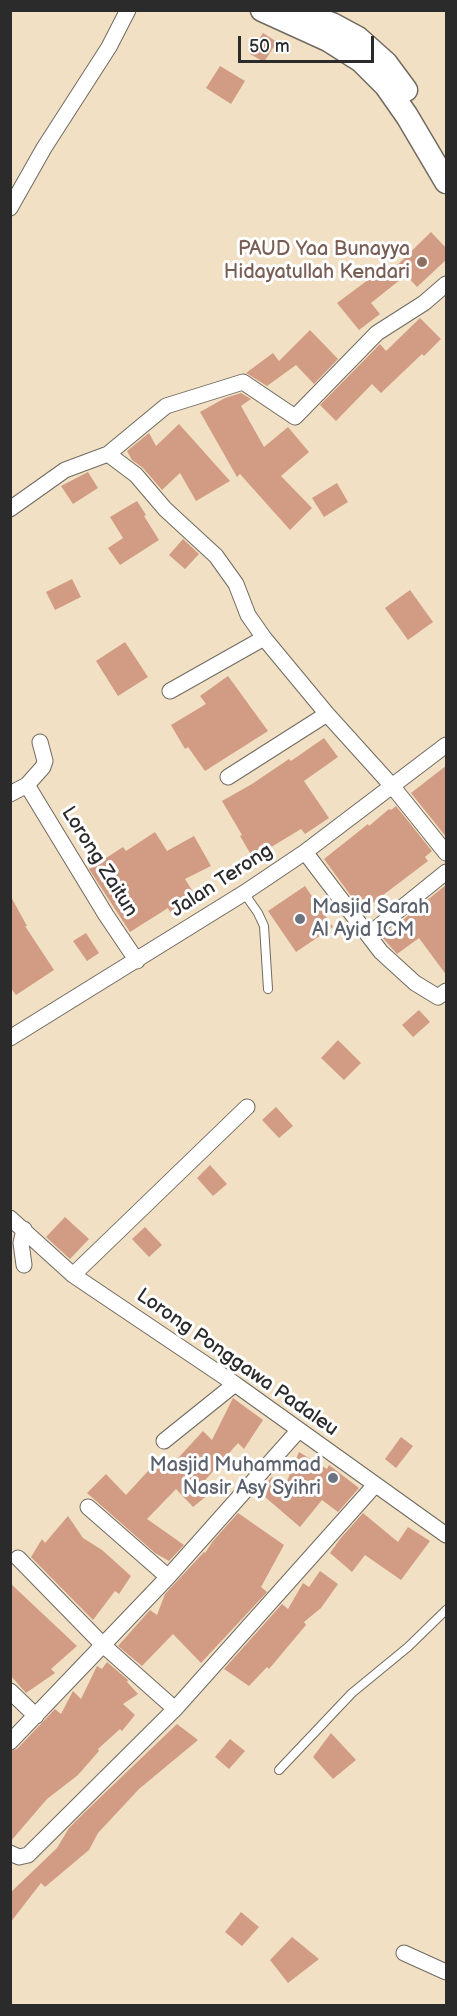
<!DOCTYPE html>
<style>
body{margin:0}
#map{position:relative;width:457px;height:2016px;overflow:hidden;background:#f1e0c3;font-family:"Balsamiq Sans",sans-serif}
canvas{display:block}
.frame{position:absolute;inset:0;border:12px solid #2b2b2b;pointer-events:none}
.scale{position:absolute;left:238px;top:36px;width:136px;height:27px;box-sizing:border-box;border:3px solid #2b2b2b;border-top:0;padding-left:8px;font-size:18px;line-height:21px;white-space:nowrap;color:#2b2b2b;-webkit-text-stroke:4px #fff;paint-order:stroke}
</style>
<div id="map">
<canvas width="457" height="2016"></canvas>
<div class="frame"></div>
<div class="scale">50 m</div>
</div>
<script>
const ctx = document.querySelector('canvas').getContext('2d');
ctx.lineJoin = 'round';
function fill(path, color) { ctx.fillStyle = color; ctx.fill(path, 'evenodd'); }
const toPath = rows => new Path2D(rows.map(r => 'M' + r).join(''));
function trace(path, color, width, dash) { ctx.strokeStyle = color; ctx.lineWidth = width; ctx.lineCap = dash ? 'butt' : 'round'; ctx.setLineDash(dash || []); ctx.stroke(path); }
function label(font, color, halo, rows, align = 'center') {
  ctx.font = font + ' "Balsamiq Sans",sans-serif'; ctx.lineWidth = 6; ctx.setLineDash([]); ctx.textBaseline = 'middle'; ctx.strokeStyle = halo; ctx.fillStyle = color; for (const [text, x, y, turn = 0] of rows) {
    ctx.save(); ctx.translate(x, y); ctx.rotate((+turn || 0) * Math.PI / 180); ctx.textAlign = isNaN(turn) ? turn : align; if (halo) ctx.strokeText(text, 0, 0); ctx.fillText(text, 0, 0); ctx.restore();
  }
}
fill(toPath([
 [263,33,277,42,264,62,250,54],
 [220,66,245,81,231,104,206,88],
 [431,232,447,249,447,259,417,287,406,275,371,303,380,314,359,330,337,303,384,268,388,274],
 [420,318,441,339,424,356,422,354,381,393,372,384,336,421,320,405,380,344,386,351],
 [310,330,338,359,314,384,296,365,267,386,246,373,273,353,279,361],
 [241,393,251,399,241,406,264,447,288,427,309,452,281,476,312,508,290,530,240,474,237,477,200,412,225,398],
 [179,424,230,481,196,501,180,473,162,490,143,468,132,460,127,451,149,433,156,446],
 [88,472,98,488,73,504,61,486],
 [337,483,348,502,324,517,312,498],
 [137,501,146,515,144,516,159,540,120,565,108,548,123,538,110,517],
 [183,539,199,554,185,569,169,555],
 [72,579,81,597,55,610,46,592],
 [410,590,433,622,408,640,385,608],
 [125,642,148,677,118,696,96,661],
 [228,676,268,731,205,771,188,747,185,749,171,725,206,704,200,696],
 [324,738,338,757,304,781,329,818,305,834,301,829,253,858,240,836,242,835,222,801,252,784,289,759,291,761],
 [447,765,447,838,411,793],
 [396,806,432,851,425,857,428,861,362,911,324,859,368,824,369,826,389,809,391,810],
 [155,832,167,851,194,836,211,866,185,879,195,895,170,912,168,908,130,932,89,869,123,847,126,851],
 [447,884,447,976,419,938,397,954,382,937],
 [305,886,333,927,296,952,268,911],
 [10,895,27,926,25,926,54,970,16,995,10,987],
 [86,933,99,953,87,961,73,941],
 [419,1010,430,1022,413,1037,402,1025],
 [338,1040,361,1063,344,1080,321,1058],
 [276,1107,293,1126,279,1138,262,1120],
 [210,1165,227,1184,213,1196,197,1178],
 [65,1217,89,1239,70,1259,46,1237],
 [145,1227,162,1245,149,1257,132,1239],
 [233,1398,263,1420,244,1449,238,1443,200,1486,209,1494,193,1507,176,1489,147,1519,184,1545,169,1561,155,1553,87,1493,106,1474,126,1495,159,1459,169,1468,203,1431,212,1440],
 [401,1437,413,1446,396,1468,385,1459],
 [299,1452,327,1469,329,1465,359,1488,338,1512,322,1500,300,1527,258,1491,272,1477,285,1486],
 [238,1513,284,1545,261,1587,267,1592,201,1663,173,1634,142,1666,118,1646,150,1610,157,1615,165,1594,204,1552,205,1553,213,1541],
 [363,1513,398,1542,408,1527,430,1541,401,1580,365,1555,352,1572,330,1553,340,1539],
 [68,1516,83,1538,102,1550,131,1576,119,1594,115,1591,93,1620,31,1557,42,1539,45,1543],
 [320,1571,338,1584,321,1608,304,1622,306,1625,269,1669,267,1667,249,1686,224,1669,282,1604,288,1609,303,1583,309,1587],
 [10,1583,77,1646,51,1669,55,1673,26,1693,10,1675],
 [107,1662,128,1680,127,1682,138,1694,123,1704,135,1715,122,1731,120,1729,98,1749,99,1751,78,1775,47,1799,10,1842,10,1751,17,1749,55,1709,61,1714,73,1691,81,1699,97,1666,102,1669],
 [177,1724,198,1740,139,1789,98,1833,89,1850,45,1887,41,1883,10,1923,10,1893,57,1848,69,1828,87,1810],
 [331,1733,356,1760,333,1779,313,1757],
 [230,1739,245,1751,229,1769,215,1757],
 [241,1912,259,1927,242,1946,225,1932],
 [292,1937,319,1959,288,1983,270,1960]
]), '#d19c83');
const lane = toPath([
 [244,893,258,913,264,926,268,989],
 [279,1770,352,1693,408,1647,446,1610]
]);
const street = toPath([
 [10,208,44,148,109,47,128,10],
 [108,454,136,475,165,509,216,556,236,584,248,615,264,638,327,714,393,787,446,853],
 [10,509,65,470,108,454,166,406,243,382,295,417,377,333,424,303,446,284],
 [170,691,264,638],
 [228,777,327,714],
 [27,785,106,915,137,961],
 [10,794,27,785,43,767,45,761,40,742],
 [305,852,368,935,446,872],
 [368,935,381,952,415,983,438,997,446,991],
 [10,1038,244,893,305,852,446,745],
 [10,1218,73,1275,235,1384,446,1535],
 [24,1229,21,1243,24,1265],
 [73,1275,247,1107],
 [164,1441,235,1384],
 [88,1507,168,1577],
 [18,1558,103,1645,175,1709],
 [10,1691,36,1716],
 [10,1742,168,1577,298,1431],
 [10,1853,19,1857,28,1855,175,1709,375,1485],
 [404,1953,446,1972]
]);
const secondary = toPath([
 [262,10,328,40,361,61,386,86,407,116,446,182],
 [297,11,332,24,358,38,386,63,406,90]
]);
trace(lane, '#706a60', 10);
trace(street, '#706a60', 17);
trace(secondary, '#706a60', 25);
trace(lane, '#fff', 8);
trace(street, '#fff', 15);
trace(secondary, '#fff', 22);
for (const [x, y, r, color] of [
 [422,262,6,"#8d6e63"],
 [300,919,6,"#6b7280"],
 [333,1478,6,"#6b7280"]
]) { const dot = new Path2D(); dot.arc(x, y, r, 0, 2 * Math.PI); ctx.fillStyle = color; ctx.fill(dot); trace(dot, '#fff', 2); }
label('20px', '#785e54', '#fff', [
 ["PAUD Yaa Bunayya",410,250],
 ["Hidayatullah Kendari",410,273]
], 'right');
label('20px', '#2b2b2b', '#fff', [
 ["Lorong Zaitun",99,862,58],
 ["Jalan Terong",222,881,-33],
 ["Lorong Ponggawa Padaleu",237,1363,35]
]);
label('20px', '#5b616d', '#fff', [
 ["Masjid Sarah",312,908],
 ["Al Ayid ICM",312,931],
 ["Masjid Muhammad",321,1466,"right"],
 ["Nasir Asy Syihri",321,1489,"right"]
], 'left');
</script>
